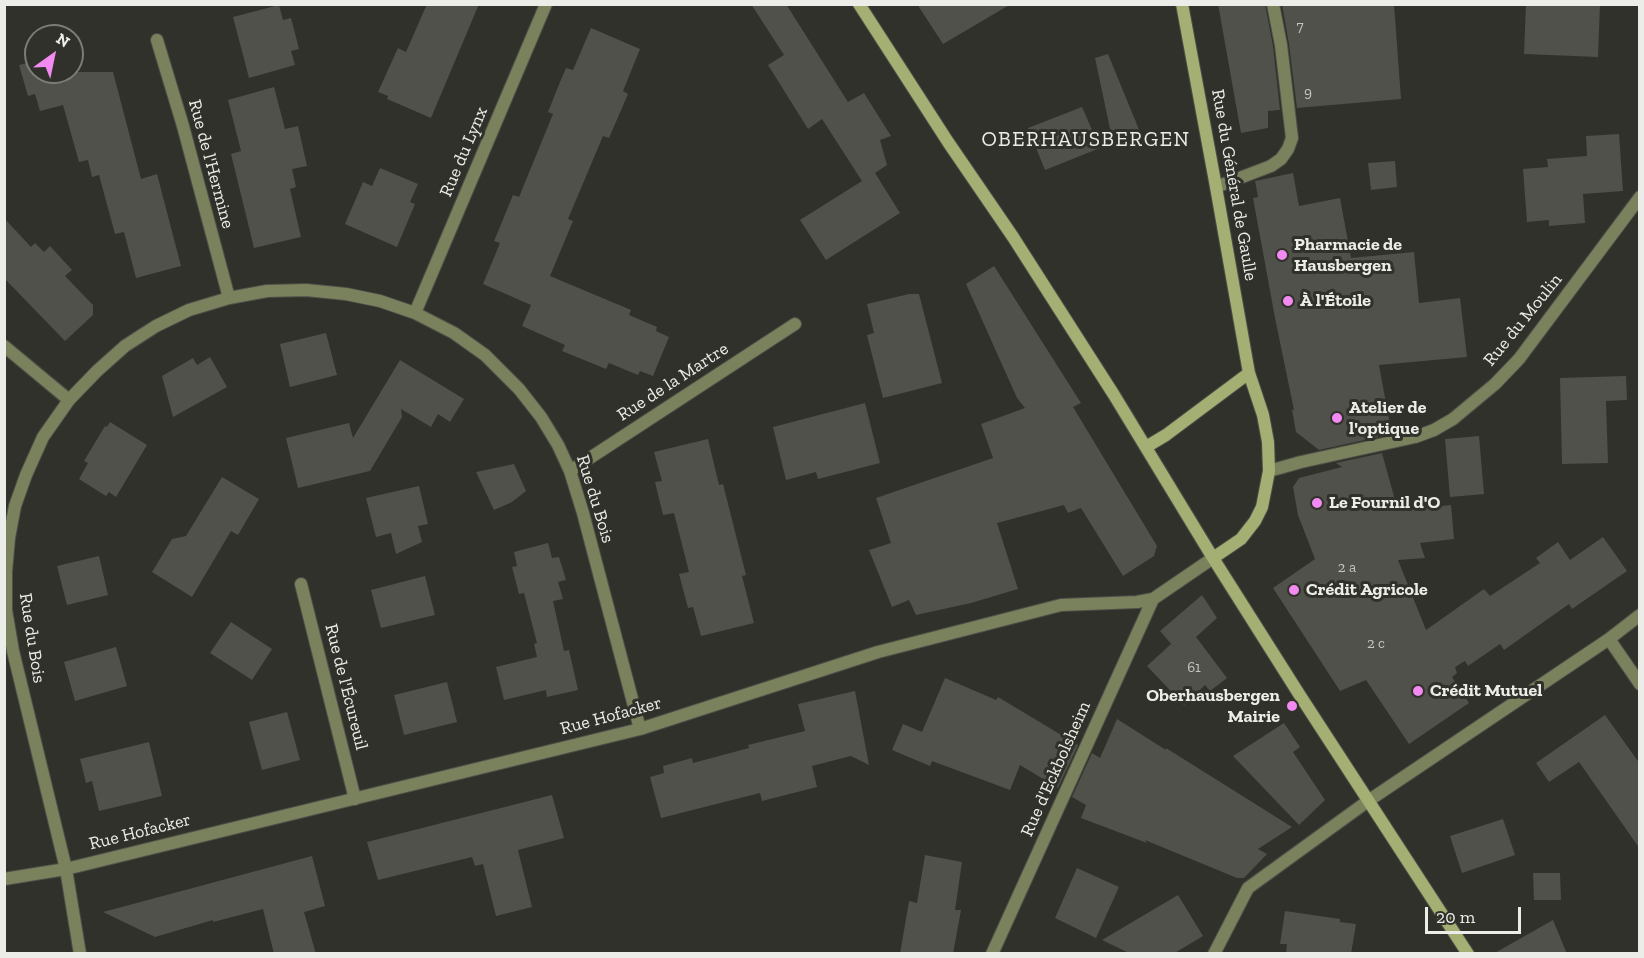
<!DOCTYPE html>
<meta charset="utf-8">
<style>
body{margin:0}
#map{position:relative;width:1644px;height:958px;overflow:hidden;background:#30312a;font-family:"Zilla Slab",serif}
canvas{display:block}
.frame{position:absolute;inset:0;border:6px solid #ecede8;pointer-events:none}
.north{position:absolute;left:24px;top:24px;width:60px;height:60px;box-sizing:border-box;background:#30312a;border:2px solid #7b7c76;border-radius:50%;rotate:33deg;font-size:16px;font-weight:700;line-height:24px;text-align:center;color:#ecede8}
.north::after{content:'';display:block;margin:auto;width:21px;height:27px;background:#f28af2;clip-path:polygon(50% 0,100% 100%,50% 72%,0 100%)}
.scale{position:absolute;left:1425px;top:907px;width:96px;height:27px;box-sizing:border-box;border:3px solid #ecede8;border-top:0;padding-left:8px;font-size:18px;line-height:21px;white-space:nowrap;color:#ecede8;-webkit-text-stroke:4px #30312a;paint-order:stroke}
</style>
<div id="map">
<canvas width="1644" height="958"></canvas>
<div class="frame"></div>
<div class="north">N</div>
<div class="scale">20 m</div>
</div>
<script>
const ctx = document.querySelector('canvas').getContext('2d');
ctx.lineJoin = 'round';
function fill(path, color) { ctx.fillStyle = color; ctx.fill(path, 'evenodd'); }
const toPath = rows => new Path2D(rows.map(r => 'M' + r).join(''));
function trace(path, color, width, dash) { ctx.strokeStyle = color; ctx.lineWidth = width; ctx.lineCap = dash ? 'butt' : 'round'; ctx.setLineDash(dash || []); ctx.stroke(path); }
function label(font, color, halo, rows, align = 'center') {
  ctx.font = font + ' "Zilla Slab",serif'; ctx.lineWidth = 6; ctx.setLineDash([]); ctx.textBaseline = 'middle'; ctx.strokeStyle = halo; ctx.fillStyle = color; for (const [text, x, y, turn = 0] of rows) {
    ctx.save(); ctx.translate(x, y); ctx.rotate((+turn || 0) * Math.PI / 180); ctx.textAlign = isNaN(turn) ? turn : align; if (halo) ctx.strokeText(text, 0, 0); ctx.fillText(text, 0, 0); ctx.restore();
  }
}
fill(toPath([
 [427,4,479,4,431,118,387,99,388,96,378,92,398,48,406,52],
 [751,4,786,4,848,102,864,93,891,136,880,140,887,165,875,173,900,213,826,260,800,220,862,181,822,119,808,129,768,65,784,55],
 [917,4,1011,4,943,44],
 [1218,4,1265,4,1273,46,1280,110,1268,111,1268,128,1241,133],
 [1282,4,1394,4,1401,99,1297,108,1289,44],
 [1526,4,1600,4,1598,57,1524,54],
 [279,5,283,20,291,18,299,49,291,51,295,65,249,78,233,17],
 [591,28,640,49,623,91,628,94,609,138,603,136,568,219,573,221,550,276,631,310,629,315,657,327,656,331,669,337,653,376,640,371,638,375,609,363,606,369,562,351,565,345,522,326,531,305,483,284,500,243,494,241,504,217,513,195,519,197,553,114,548,112,558,87,566,68,573,70],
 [36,45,36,72,72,72,72,47,78,72,113,72,141,179,157,174,181,266,136,278,124,232,115,234,99,175,92,177,88,160,79,162,63,105,40,111,35,94,28,96,19,65,27,63,24,48],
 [1108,54,1140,132,1113,143,1095,58],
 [274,87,285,129,298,126,307,166,292,169,296,187,290,189,301,237,254,248,231,154,241,151,228,100],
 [1082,107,1100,148,1045,170,1028,128],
 [1619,134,1623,191,1583,194,1585,223,1549,226,1549,220,1527,222,1523,169,1548,167,1547,159,1587,156,1586,136],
 [1395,161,1397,187,1371,190,1368,163],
 [380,168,418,184,410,202,415,204,397,247,345,224,363,182,372,186],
 [1293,173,1299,206,1340,198,1351,258,1414,252,1419,303,1460,298,1467,357,1379,365,1390,425,1376,429,1378,437,1319,450,1296,432,1292,410,1294,410,1275,318,1253,198,1258,197,1255,181],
 [4,218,31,247,35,243,44,252,50,246,72,270,65,276,93,305,93,315,65,341,4,278],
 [994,266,1081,403,1073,407,1157,546,1154,556,1123,576,1081,508,1068,513,1064,505,997,523,1018,589,971,603,916,615,909,600,892,607,869,550,891,543,876,498,993,458,981,424,1025,408,1017,398,966,284],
 [909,294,919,294,942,383,883,398,867,335,874,333,867,304],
 [326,333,337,375,290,387,280,344],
 [210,357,227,387,173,417,162,376,193,358,197,365],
 [400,360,464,399,450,422,438,414,431,427,401,409,402,417,370,471,298,488,286,438,349,423,353,438],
 [1626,376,1627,400,1606,401,1608,463,1562,464,1560,378],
 [865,403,880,463,818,479,816,472,786,480,773,427],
 [110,422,147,445,116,497,109,492,106,496,79,479,88,463,84,461,105,426,107,427],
 [1479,436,1484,494,1450,497,1445,439],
 [708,439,719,485,723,484,746,575,742,576,754,623,701,636,693,607,688,608,679,574,689,572,674,513,663,515,655,482,662,481,654,452],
 [1382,453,1398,511,1451,505,1454,539,1420,543,1425,558,1398,560,1426,630,1484,589,1490,596,1540,563,1536,558,1558,542,1570,560,1603,537,1627,571,1572,609,1569,604,1504,650,1500,644,1468,666,1465,661,1455,667,1457,673,1452,677,1469,703,1409,744,1366,680,1340,691,1273,588,1315,559,1298,515,1293,487,1299,478,1342,467,1336,463],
 [514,464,526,491,512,502,494,510,476,472],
 [222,477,259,499,238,535,231,531,192,597,152,572,172,539,186,536],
 [419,486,428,524,418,526,422,542,396,554,391,533,376,537,366,498],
 [548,543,552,558,559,557,566,580,558,582,563,599,553,601,564,651,569,650,578,690,547,697,546,690,504,700,496,667,537,657,534,644,537,643,524,593,519,594,512,567,517,566,514,552],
 [99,556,108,595,67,605,57,566],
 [425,576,435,615,381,628,371,590],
 [1202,595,1217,618,1196,637,1227,678,1210,691,1205,685,1184,705,1147,666,1171,644,1173,646,1160,631],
 [231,622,272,649,252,680,210,653],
 [116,647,127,686,75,701,64,662],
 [945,678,996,700,998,697,1078,745,1058,788,1020,765,1010,790,932,761,930,766,892,750,903,724,922,732],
 [447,682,457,722,404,735,394,695],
 [855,691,869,765,851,756,812,766,817,787,762,801,760,793,661,818,650,777,664,773,663,766,692,758,693,763,749,748,748,745,805,731,798,704],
 [287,712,300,760,262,770,249,722],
 [1605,715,1640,764,1640,849,1579,762,1549,782,1536,763],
 [1117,719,1166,750,1166,748,1292,827,1258,849,1267,854,1244,878,1237,878,1145,840,1147,843,1081,818,1086,805,1072,797,1092,753,1100,758],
 [1284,723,1300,747,1293,752,1325,800,1299,825,1233,756],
 [149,742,162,796,99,811,92,781,86,783,80,759],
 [552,795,564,838,518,850,532,907,496,916,483,864,475,866,472,857,378,880,367,842],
 [1503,819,1515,855,1462,873,1450,836],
 [925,855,962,862,955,910,961,910,953,954,900,954,909,901,917,903],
 [312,856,325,906,304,912,316,954,274,954,263,909,213,922,213,920,155,937,103,912],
 [1077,868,1119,887,1096,938,1055,918],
 [1533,873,1560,873,1561,900,1534,900],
 [1178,895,1203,936,1173,954,1131,954,1102,940],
 [1285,911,1340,919,1340,922,1356,924,1351,954,1286,954,1287,944,1280,944],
 [1553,920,1567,954,1493,954]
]), '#50514a');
const street = toPath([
 [157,40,183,126,229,298],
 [1216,187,1271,166,1281,159,1288,149,1292,138,1281,45,1273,4],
 [415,313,546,4],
 [4,346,69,400],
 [570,471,795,324],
 [1269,471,1301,462,1415,437,1434,430,1453,419,1495,384,1519,359,1640,197],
 [301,584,355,799],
 [1609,639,1640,684],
 [4,879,66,869,640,729,878,652,1061,605,1137,602,1153,599,1213,558],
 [80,954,66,869,13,651,6,610,6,572,9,538,15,506,26,475,43,437,69,400,97,371,125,346,156,326,189,310,229,298,267,291,306,290,346,294,380,301,415,313,454,333,485,355,519,389,541,417,558,445,570,471,583,513,640,729],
 [992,954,1153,599],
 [1214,954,1248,888,1368,801,1609,639,1640,615]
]);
const secondary = toPath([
 [859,4,948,142,1013,237,1114,395,1213,558,1299,694,1468,954],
 [1182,4,1216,187,1249,373,1263,415,1268,442,1269,471,1262,507,1255,521,1241,539,1213,558],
 [1146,447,1166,435,1249,373]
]);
trace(street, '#4e4f48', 14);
trace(secondary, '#4e4f48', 14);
trace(street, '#7a815d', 12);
trace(secondary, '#a4af74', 12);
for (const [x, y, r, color] of [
 [1282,255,6,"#f28af2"],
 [1288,301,6,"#f28af2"],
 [1337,418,6,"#f28af2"],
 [1317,503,6,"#f28af2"],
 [1294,590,6,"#f28af2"],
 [1418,691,6,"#f28af2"],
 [1292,706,6,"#f28af2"]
]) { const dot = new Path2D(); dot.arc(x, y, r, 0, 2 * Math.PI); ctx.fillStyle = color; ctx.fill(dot); trace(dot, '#30312a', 2); }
label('15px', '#c5c6c0', null, [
 ["7",1300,27],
 ["9",1308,93],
 ["2 a",1347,568],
 ["2 c",1376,644],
 ["61",1194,668]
]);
label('18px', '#ecede8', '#30312a', [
 ["Rue du Lynx",464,152,-67],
 ["Rue de l'Hermine",211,164,75],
 ["Rue du Général de Gaulle",1234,185,80],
 ["Rue du Moulin",1523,320,-51],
 ["Rue de la Martre",673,382,-33],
 ["Rue du Bois",595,499,73],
 ["Rue du Bois",32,638,81],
 ["Rue de l'Écureuil",346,687,76],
 ["Rue Hofacker",611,716,-15],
 ["Rue d'Eckbolsheim",1056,769,-66],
 ["Rue Hofacker",140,832,-14]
]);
label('bold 18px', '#ecede8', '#30312a', [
 ["Pharmacie de",1294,245],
 ["Hausbergen",1294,266],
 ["À l'Étoile",1300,301],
 ["Atelier de",1349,408],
 ["l'optique",1349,429],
 ["Le Fournil d'O",1329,503],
 ["Crédit Agricole",1306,590],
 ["Crédit Mutuel",1430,691],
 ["Oberhausbergen",1280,696,"right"],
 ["Mairie",1280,717,"right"]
], 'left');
ctx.letterSpacing = '1.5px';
label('21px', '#ecede8', '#30312a', [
 ["OBERHAUSBERGEN",1086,140]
]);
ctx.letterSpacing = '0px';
</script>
